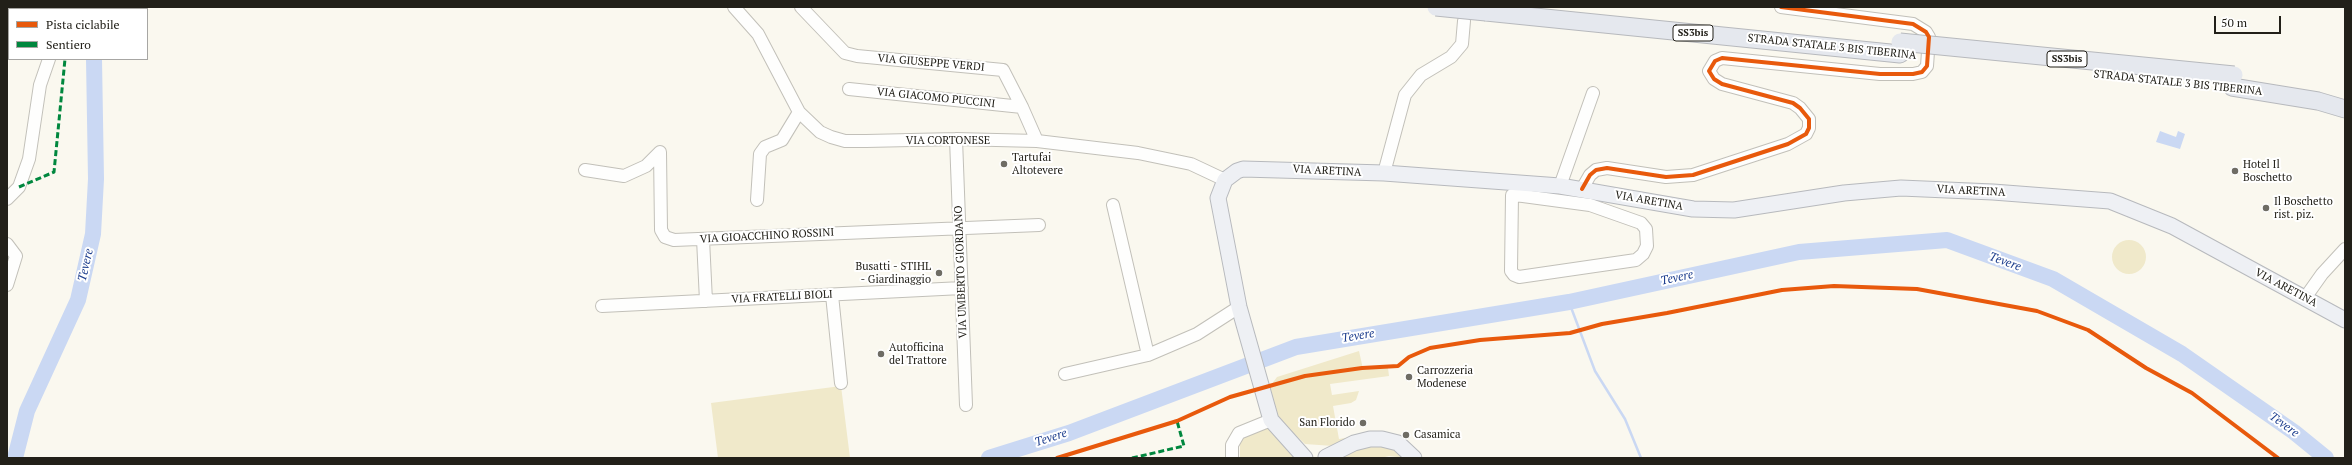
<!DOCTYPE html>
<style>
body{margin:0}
#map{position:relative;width:2352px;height:465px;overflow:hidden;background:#faf8ef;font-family:"PT Serif",serif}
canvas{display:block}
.frame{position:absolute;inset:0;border:8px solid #222019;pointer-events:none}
.legend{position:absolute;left:8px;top:8px;width:140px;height:52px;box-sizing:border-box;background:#fff;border:1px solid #a7a6a3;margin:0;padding:5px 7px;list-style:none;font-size:12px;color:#222019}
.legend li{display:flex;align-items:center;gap:8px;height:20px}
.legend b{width:20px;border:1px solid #a7a6a3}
.scale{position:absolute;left:2214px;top:16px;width:67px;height:18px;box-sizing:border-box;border:2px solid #222019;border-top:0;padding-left:5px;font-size:12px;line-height:14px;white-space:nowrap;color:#222019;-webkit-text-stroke:3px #fff;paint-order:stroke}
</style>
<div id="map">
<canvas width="2352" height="465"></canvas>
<div class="frame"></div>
<ul class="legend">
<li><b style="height:5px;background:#e8590c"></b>Pista ciclabile</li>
<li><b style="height:5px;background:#00873e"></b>Sentiero</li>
</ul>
<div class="scale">50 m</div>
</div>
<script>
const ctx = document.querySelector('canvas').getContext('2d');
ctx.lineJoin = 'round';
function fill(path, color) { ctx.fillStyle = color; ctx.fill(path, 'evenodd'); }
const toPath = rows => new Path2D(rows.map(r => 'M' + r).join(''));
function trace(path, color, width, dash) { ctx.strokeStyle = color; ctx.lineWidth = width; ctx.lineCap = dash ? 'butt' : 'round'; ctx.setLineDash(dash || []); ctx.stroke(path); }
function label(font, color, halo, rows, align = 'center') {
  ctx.font = font + ' "PT Serif",serif'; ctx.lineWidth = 4; ctx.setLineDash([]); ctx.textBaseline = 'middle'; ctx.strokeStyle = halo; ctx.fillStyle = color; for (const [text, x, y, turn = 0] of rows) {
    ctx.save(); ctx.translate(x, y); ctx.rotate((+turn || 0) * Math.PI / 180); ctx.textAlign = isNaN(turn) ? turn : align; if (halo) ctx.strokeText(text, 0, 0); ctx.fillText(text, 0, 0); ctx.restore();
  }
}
fill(toPath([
 '2112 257a17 17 0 1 1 34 0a17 17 0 1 1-34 0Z',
 [1359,351,1363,369,1388,368,1389,376,1330,384,1332,395,1359,391,1356,400,1351,403,1333,406,1339,439,1351,437,1333,446,1305,444,1276,417,1268,389,1277,377],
 [841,386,850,458,718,458,711,403],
 [1271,424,1292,449,1293,458,1240,458,1240,445,1237,445,1244,436],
 [1389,444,1406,458,1389,456,1381,458,1343,458,1356,447]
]), '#f0e9ca');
fill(toPath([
 [2160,131,2176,137,2178,131,2185,134,2180,149,2156,142]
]), '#cad8f3');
trace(toPath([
 [1569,302,1595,371,1625,419,1641,458],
 [2323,458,2324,456]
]), '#cad8f3', 2.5);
trace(toPath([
 [92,7,93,9],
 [15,458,27,411,78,300,93,234,96,179,94,59],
 [989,458,1069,433,1296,347,1569,302,1799,252,1947,240,2053,279,2182,354,2294,432,2326,458]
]), '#cad8f3', 16);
const minor = toPath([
 [46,7,47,9],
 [734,7,758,34,799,112,820,132,831,137,845,141,866,141,956,139,1037,141,1138,153,1191,164,1225,180],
 [801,7,845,53,857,56,1003,70,1022,107,1037,141],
 [849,89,1022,107],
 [956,139,966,405],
 [585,170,624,176,646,166,660,152,661,230,665,237,674,240,1039,225],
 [1384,173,1405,95,1421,75,1451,57,1462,44,1464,21],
 [1522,184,1523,196,1590,205,1641,223,1646,229,1647,246,1643,254,1636,260,1519,277,1514,275,1511,271,1512,195,1523,196],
 [1560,186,1593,93],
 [1582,189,1590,175,1596,170,1607,168,1666,177,1693,175,1788,144,1806,134,1809,128,1809,119,1800,108,1793,103,1722,84,1714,79,1709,71,1715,61,1722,58,1880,74,1913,74,1922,72,1927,66,1929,37,1926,32,1913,24,1781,7],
 [7,199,19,187,29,159,40,85,49,59],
 [757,200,760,154,765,147,782,140,799,112],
 [1113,205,1148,355],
 [703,239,706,301],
 [7,244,16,256,7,285],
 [832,295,841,383],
 [2305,298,2322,274,2345,249],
 [602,306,962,288],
 [1065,374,1148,355,1197,334,1239,307],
 [1232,458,1232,445,1239,433,1271,420]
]);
const major = toPath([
 [1326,457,1354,443,1370,439,1382,439,1398,443,1414,458],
 [1305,458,1271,420,1239,307,1218,198,1225,180,1237,171,1243,169,1384,173,1560,186,1693,209,1734,210,1844,193,1901,188,1993,192,2110,201,2172,226,2345,320]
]);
const highway = toPath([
 [1486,12,1900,54],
 [2232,87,2318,101,2345,109]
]);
trace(minor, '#c2c0b9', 14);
trace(major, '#b7b9bd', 17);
trace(highway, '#b7b9bd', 19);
trace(minor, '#fefefd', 12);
trace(major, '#eef0f4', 15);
trace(highway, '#e5e8ee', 17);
const highwayBridge = toPath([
 [1436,7,1486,12],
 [1900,42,2234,75]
]);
trace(highwayBridge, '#b7b9bd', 19, []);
trace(highwayBridge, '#e5e8ee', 17);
trace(toPath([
 [73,9,73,7],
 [19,187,54,172,65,59],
 [1132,458,1184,446,1177,421]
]), '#00873e', 3, [6, 3]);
trace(toPath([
 [1582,189,1590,175,1596,170,1607,168,1666,177,1693,175,1788,144,1806,134,1809,128,1809,119,1800,108,1793,103,1722,84,1714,79,1709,71,1715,61,1722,58,1880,74,1913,74,1922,72,1927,66,1929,37,1926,32,1913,24,1781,7],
 [1057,458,1177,421,1230,397,1305,376,1362,368,1398,366,1409,357,1430,348,1480,340,1570,333,1602,324,1667,313,1782,290,1834,286,1917,289,2037,311,2088,330,2146,368,2192,393,2278,458]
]), '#e8590c', 4);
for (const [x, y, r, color] of [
 [1004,164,4,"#6e6c64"],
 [2235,171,4,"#6e6c64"],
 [2266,208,4,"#6e6c64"],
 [939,273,4,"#6e6c64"],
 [881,354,4,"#6e6c64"],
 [1409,377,4,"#6e6c64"],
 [1363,423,4,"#6e6c64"],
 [1406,435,4,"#6e6c64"]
]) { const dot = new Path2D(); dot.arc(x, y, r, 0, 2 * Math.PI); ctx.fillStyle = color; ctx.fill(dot); trace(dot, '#fff', 1.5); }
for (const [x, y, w] of [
 [1693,33,40],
 [2067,59,40]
]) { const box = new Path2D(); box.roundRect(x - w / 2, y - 8, w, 16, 3); ctx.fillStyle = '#fff'; ctx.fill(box); trace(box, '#222019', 1); }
label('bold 10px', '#222019', null, [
 ["SS3bis",1693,33],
 ["SS3bis",2067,59]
]);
label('11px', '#222019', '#fff', [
 ["STRADA STATALE 3 BIS TIBERINA",1832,47,6],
 ["VIA GIUSEPPE VERDI",931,63,5],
 ["STRADA STATALE 3 BIS TIBERINA",2178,83,6],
 ["VIA GIACOMO PUCCINI",936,98,6],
 ["VIA CORTONESE",948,141],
 ["VIA ARETINA",1327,171,3],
 ["VIA ARETINA",1971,191,3],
 ["VIA ARETINA",1649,201,10],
 ["VIA GIOACCHINO ROSSINI",767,236,-3],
 ["VIA UMBERTO GIORDANO",961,272,-92],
 ["VIA ARETINA",2286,288,28],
 ["VIA FRATELLI BIOLI",782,297,-3]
]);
label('11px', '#222019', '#fff', [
 ["Tartufai",1012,158],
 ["Altotevere",1012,171],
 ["Hotel Il",2243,165],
 ["Boschetto",2243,178],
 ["Il Boschetto",2274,202],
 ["rist. piz.",2274,215],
 ["Busatti - STIHL",931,267,"right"],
 ["- Giardinaggio",931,280,"right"],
 ["Autofficina",889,348],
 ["del Trattore",889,361],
 ["Carrozzeria",1417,371],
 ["Modenese",1417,384],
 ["San Florido",1355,423,"right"],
 ["Casamica",1414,435]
], 'left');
label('italic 12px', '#20408f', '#fff', [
 ["Tevere",2005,262,20],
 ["Tevere",86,265,-77],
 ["Tevere",1677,278,-12],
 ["Tevere",1358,336,-9],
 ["Tevere",2284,425,36],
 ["Tevere",1051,438,-18]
]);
</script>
